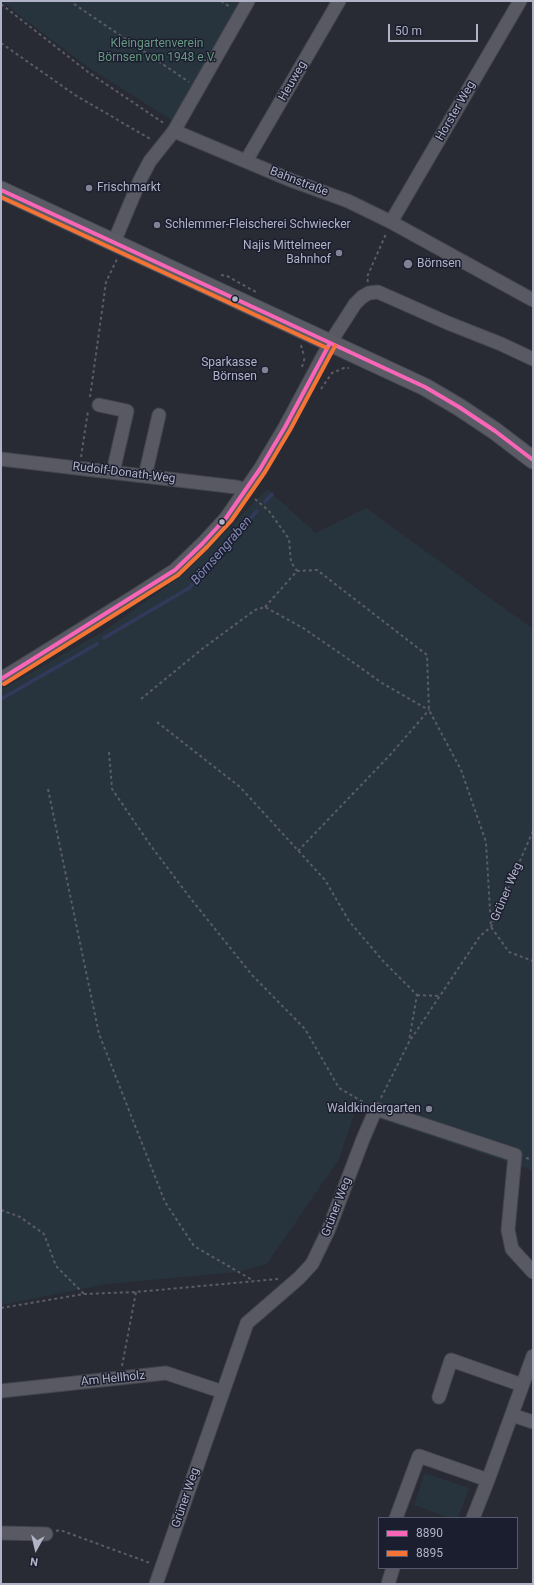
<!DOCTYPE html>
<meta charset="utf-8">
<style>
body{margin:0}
#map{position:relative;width:534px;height:1585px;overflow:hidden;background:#282a34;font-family:Roboto,sans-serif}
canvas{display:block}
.frame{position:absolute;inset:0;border:2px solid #b1b3c7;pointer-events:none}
.legend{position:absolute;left:378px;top:1517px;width:140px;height:52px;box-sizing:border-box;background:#1b1e2f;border:1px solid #575a6c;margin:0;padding:5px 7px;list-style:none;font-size:12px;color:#b1b3c7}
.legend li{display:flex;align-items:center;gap:8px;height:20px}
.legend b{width:20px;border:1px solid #575a6c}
.north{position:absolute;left:16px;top:1529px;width:40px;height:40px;-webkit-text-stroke:3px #1b1e2f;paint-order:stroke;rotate:188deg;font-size:11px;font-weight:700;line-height:16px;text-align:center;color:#b1b3c7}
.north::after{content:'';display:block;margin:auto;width:14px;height:18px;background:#b1b3c7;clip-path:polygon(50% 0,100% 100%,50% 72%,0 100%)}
.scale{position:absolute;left:388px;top:24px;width:90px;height:18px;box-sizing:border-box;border:2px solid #b1b3c7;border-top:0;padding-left:5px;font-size:12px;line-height:14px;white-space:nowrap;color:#b1b3c7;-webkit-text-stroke:3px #1b1e2f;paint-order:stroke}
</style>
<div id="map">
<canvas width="534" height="1585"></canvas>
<div class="frame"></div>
<ul class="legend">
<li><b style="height:5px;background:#fa66b7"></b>8890</li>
<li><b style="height:5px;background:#f57335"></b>8895</li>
</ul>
<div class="north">N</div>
<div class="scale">50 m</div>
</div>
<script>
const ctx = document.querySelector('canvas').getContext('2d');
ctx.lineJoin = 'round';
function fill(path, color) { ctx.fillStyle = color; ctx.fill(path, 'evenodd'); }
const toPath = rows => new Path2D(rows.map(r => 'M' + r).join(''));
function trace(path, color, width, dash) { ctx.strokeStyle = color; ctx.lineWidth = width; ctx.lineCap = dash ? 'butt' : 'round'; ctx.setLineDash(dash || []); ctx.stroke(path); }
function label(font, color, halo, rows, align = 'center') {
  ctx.font = font + ' Roboto,sans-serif'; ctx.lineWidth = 3; ctx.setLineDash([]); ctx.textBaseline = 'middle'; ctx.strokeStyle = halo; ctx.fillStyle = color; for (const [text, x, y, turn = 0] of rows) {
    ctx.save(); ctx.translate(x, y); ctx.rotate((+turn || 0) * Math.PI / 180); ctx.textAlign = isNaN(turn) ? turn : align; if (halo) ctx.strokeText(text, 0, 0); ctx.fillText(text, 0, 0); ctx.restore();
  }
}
fill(toPath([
 [1,1,246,1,173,121,88,67],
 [267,489,316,533,366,508,533,629,533,1173,529,1169,355,1111,339,1159,267,1264,238,1272,107,1284,1,1305,1,690,104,631,184,574],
 [425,1473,469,1488,458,1518,450,1518,414,1505]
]), '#28343d');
trace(toPath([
 [265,502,272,494],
 [104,638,189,588,257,511],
 [1,699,97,644]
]), '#33395b', 3.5);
const minor = toPath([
 [174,131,248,1],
 [246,161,339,1],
 [391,222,520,1],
 [114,242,140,180,150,161,174,131,293,181,348,201,391,222,533,300],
 [99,405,127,411,113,472],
 [1,459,236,487,246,490],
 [145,476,159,415],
 [1,679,135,596,175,570,203,543,226,518,260,469,285,427,330,343,355,304,362,297,369,293,378,292,448,323,501,344,533,359],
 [1,1391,166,1373,223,1392],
 [439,1397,451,1360,522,1385],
 [512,1415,533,1422],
 [396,1518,419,1456,488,1480,533,1356],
 [473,1518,488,1480],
 [1,1533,46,1534],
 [156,1584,247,1323,299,1278,312,1264,328,1231,363,1139,376,1109,515,1155,508,1230,512,1249,533,1272],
 [388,1584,393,1568]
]);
const major = toPath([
 [1,190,425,387,459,407,495,431,533,460]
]);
trace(minor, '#44454d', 15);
trace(major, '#454751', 19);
trace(toPath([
 [221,1,230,7],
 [1,4,88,72,165,124],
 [74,4,189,82],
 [1,43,75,95,152,140],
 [221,275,227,276,256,292],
 [368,282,367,277,386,234],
 [301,345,304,356],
 [302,367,305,357],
 [321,389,332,373,344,368,349,368],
 [90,397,106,282,117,259],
 [81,457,88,411],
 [255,499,269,511,289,539,291,562,297,571],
 [265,607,297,571,317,570,427,655,429,710,461,770,486,842,491,927,509,952,533,961],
 [141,699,202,649,255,610,265,607,303,628,344,656,382,683,429,710],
 [157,722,240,787,325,880,349,921,384,962,417,995,409,1041],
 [109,752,112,789,151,846,191,899,252,975,305,1029,339,1088,365,1103],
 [48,789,99,1034,165,1202,194,1246,254,1281],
 [298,851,390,755,429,710],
 [417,995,439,996],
 [381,1098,409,1042,480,936,491,927,533,831],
 [526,1158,533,1160],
 [1,1210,20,1217,44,1234,56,1266,84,1294],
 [1,1308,84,1294,136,1292,278,1279],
 [122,1366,136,1292],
 [56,1531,60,1530,150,1563]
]), '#5a5c66', 2, [3, 3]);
trace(minor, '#585963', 13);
trace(major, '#5a5b65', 17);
trace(toPath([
 [1,190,425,387,459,407,495,431,533,460],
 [1,679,175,570,203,543,226,518,260,469,285,427,330,343]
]), '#fa66b7', 4);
trace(toPath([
 [1,197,327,348],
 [4,684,178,575,207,547,231,521,265,472,290,430,335,346]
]), '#f57335', 4);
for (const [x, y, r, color] of [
 [89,188,4,"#818394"],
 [157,225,4,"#818394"],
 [339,253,4,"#818394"],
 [408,264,5,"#818394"],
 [235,299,3.5,"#b1b3c7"],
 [265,370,4,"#818394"],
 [222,522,3.5,"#b1b3c7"],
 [429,1109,4,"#818394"]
]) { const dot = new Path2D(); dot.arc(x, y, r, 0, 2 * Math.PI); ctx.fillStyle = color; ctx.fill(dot); trace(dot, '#1b1e2f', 1.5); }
label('12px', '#689780', '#1b1e2f', [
 ["Kleingartenverein",157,44],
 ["Börnsen von 1948 e.V.",157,58]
]);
label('12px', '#b1b3c7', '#1b1e2f', [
 ["Heuweg",293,81,-60],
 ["Horster Weg",456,111,-60],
 ["Bahnstraße",299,182,21],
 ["Rudolf-Donath-Weg",124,473,7],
 ["Grüner Weg",507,892,-67],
 ["Grüner Weg",337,1207,-69],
 ["Am Hellholz",113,1379,-6],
 ["Grüner Weg",186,1498,-71]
]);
label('12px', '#b1b3c7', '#1b1e2f', [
 ["Frischmarkt",97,188],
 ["Schlemmer-Fleischerei Schwiecker",165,225],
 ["Najis Mittelmeer",331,246,"right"],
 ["Bahnhof",331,260,"right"],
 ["Börnsen",417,264],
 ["Sparkasse",257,363,"right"],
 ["Börnsen",257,377,"right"],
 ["Waldkindergarten",421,1109,"right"]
], 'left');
label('italic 13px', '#8088b2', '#1b1e2f', [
 ["Börnsengraben",222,551,-49]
]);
</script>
